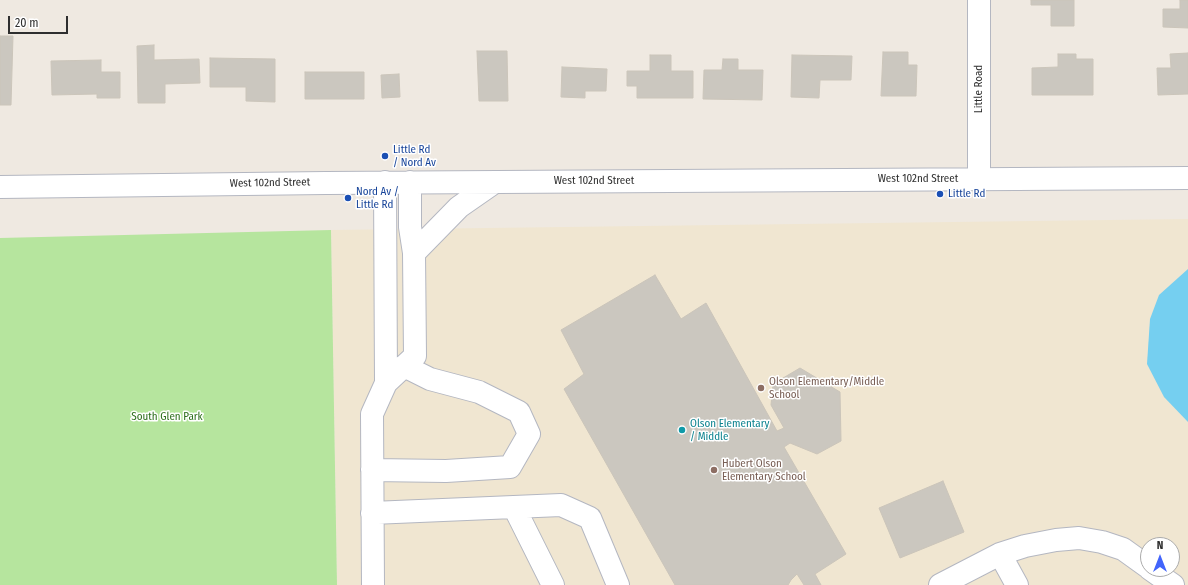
<!DOCTYPE html>
<style>
body{margin:0}
#map{position:relative;width:1188px;height:585px;overflow:hidden;background:#efe9e1;font-family:"Fira Sans Condensed",sans-serif}
canvas{display:block}
.north{position:absolute;left:1140px;top:537px;width:40px;height:40px;box-sizing:border-box;background:#fff;border:1px solid #ababab;border-radius:50%;rotate:0deg;font-size:11px;font-weight:700;line-height:16px;text-align:center;color:#2e2e2e}
.north::after{content:'';display:block;margin:auto;width:14px;height:18px;background:#4264fb;clip-path:polygon(50% 0,100% 100%,50% 72%,0 100%)}
.scale{position:absolute;left:8px;top:16px;width:60px;height:18px;box-sizing:border-box;border:2px solid #2e2e2e;border-top:0;padding-left:5px;font-size:12px;line-height:14px;white-space:nowrap;color:#2e2e2e;-webkit-text-stroke:3px #fff;paint-order:stroke}
</style>
<div id="map">
<canvas width="1188" height="585"></canvas>
<div class="north">N</div>
<div class="scale">20 m</div>
</div>
<script>
const ctx = document.querySelector('canvas').getContext('2d');
ctx.lineJoin = 'round';
function fill(path, color) { ctx.fillStyle = color; ctx.fill(path, 'evenodd'); }
const toPath = rows => new Path2D(rows.map(r => 'M' + r).join(''));
function trace(path, color, width, dash) { ctx.strokeStyle = color; ctx.lineWidth = width; ctx.lineCap = dash ? 'butt' : 'round'; ctx.setLineDash(dash || []); ctx.stroke(path); }
function label(font, color, halo, rows, align = 'center') {
  ctx.font = font + ' "Fira Sans Condensed",sans-serif'; ctx.lineWidth = 3; ctx.setLineDash([]); ctx.textBaseline = 'middle'; ctx.strokeStyle = halo; ctx.fillStyle = color; for (const [text, x, y, turn = 0] of rows) {
    ctx.save(); ctx.translate(x, y); ctx.rotate((+turn || 0) * Math.PI / 180); ctx.textAlign = isNaN(turn) ? turn : align; if (halo) ctx.strokeText(text, 0, 0); ctx.fillText(text, 0, 0); ctx.restore();
  }
}
fill(toPath([
 [1188,219,1188,585,337,585,331,230],
 [1148,545,1172,545,1172,569,1148,569]
]), '#f0e6d1');
fill(toPath([
 [331,230,337,585,0,585,0,238]
]), '#b6e59e');
fill(toPath([
 [1188,269,1188,422,1164,397,1147,364,1150,319,1159,295]
]), '#75cff0');
const building = toPath([
 [1031,0,1074,0,1074,26,1051,26,1051,5,1031,5,1031,0],
 [1180,0,1188,0,1188,28,1163,27,1163,9,1180,9,1180,0],
 [0,36,13,36,11,105,0,105,0,36],
 [154,45,154,60,199,59,200,83,165,84,165,103,138,103,137,46,154,45],
 [477,51,507,51,508,101,479,101,477,51],
 [883,52,908,52,908,65,917,65,916,96,881,96,883,52],
 [1188,53,1188,94,1158,95,1157,68,1171,68,1170,54,1188,53],
 [1058,54,1076,54,1076,59,1093,59,1093,95,1032,95,1032,68,1058,67,1058,54],
 [650,55,671,55,671,71,693,71,693,98,637,98,637,86,627,86,627,71,650,71,650,55],
 [792,55,852,56,851,80,820,80,819,98,791,97,792,55],
 [210,58,275,59,275,102,246,101,246,87,210,87,210,58],
 [723,59,738,59,738,70,763,70,762,100,703,99,704,70,722,70,723,59],
 [101,60,101,72,120,72,120,98,97,98,97,94,52,95,51,61,101,60],
 [562,67,607,69,606,91,585,91,585,98,561,97,562,67],
 [305,72,364,72,364,99,305,99,305,72],
 [399,74,400,97,382,98,381,75,399,74],
 [655,275,681,319,706,303,777,431,784,428,771,405,773,384,800,368,840,392,841,441,817,454,790,443,784,447,846,554,815,574,821,585,804,585,797,574,791,580,788,585,675,585,564,389,584,374,561,330,655,275],
 [943,481,964,532,900,558,879,508,943,481]
]);
fill(building, '#cbc7bf');
trace(building, '#cbc5ba', 1);
const minor = toPath([
 [979,0,979,179],
 [385,182,386,383],
 [410,182,410,227,414,253],
 [0,187,326,183,1188,178],
 [372,470,446,471,510,467,529,434,519,412,479,392,430,379,404,366],
 [514,507,553,585],
 [372,513,561,505,590,518,618,585],
 [1000,554,1017,585],
 [1150,569,1173,585],
 [373,585,372,414,386,383,415,356,414,253,459,207,495,182],
 [940,585,1000,554,1025,546,1056,540,1079,538,1102,542,1123,549,1148,567]
]);
trace(minor, '#b4b7c1', 24);
trace(minor, '#fff', 22);
for (const [x, y, r, color] of [
 [385,156,4,"#1a4fb4"],
 [940,194,4,"#1a4fb4"],
 [348,198,4,"#1a4fb4"],
 [761,388,4,"#8d6e63"],
 [682,430,4,"#0f9aa8"],
 [714,470,4,"#8d6e63"]
]) { const dot = new Path2D(); dot.arc(x, y, r, 0, 2 * Math.PI); ctx.fillStyle = color; ctx.fill(dot); trace(dot, '#fff', 1.5); }
label('11px', '#2e2e2e', '#fff', [
 ["Little Road",979,89,-90],
 ["West 102nd Street",918,179],
 ["West 102nd Street",594,181],
 ["West 102nd Street",270,183,-1]
]);
label('11px', '#164399', '#fff', [
 ["Little Rd",393,150],
 ["/ Nord Av",393,163],
 ["Nord Av /",356,192],
 ["Little Rd",356,205],
 ["Little Rd",948,194]
], 'left');
label('11px', '#785e54', '#fff', [
 ["Olson Elementary/Middle",769,382],
 ["School",769,395],
 ["Hubert Olson",722,464],
 ["Elementary School",722,477]
], 'left');
label('11px', '#2c6e1b', '#fff', [
 ["South Glen Park",167,417]
]);
label('11px', '#0d838f', '#fff', [
 ["Olson Elementary",690,424],
 ["/ Middle",690,437]
], 'left');
</script>
